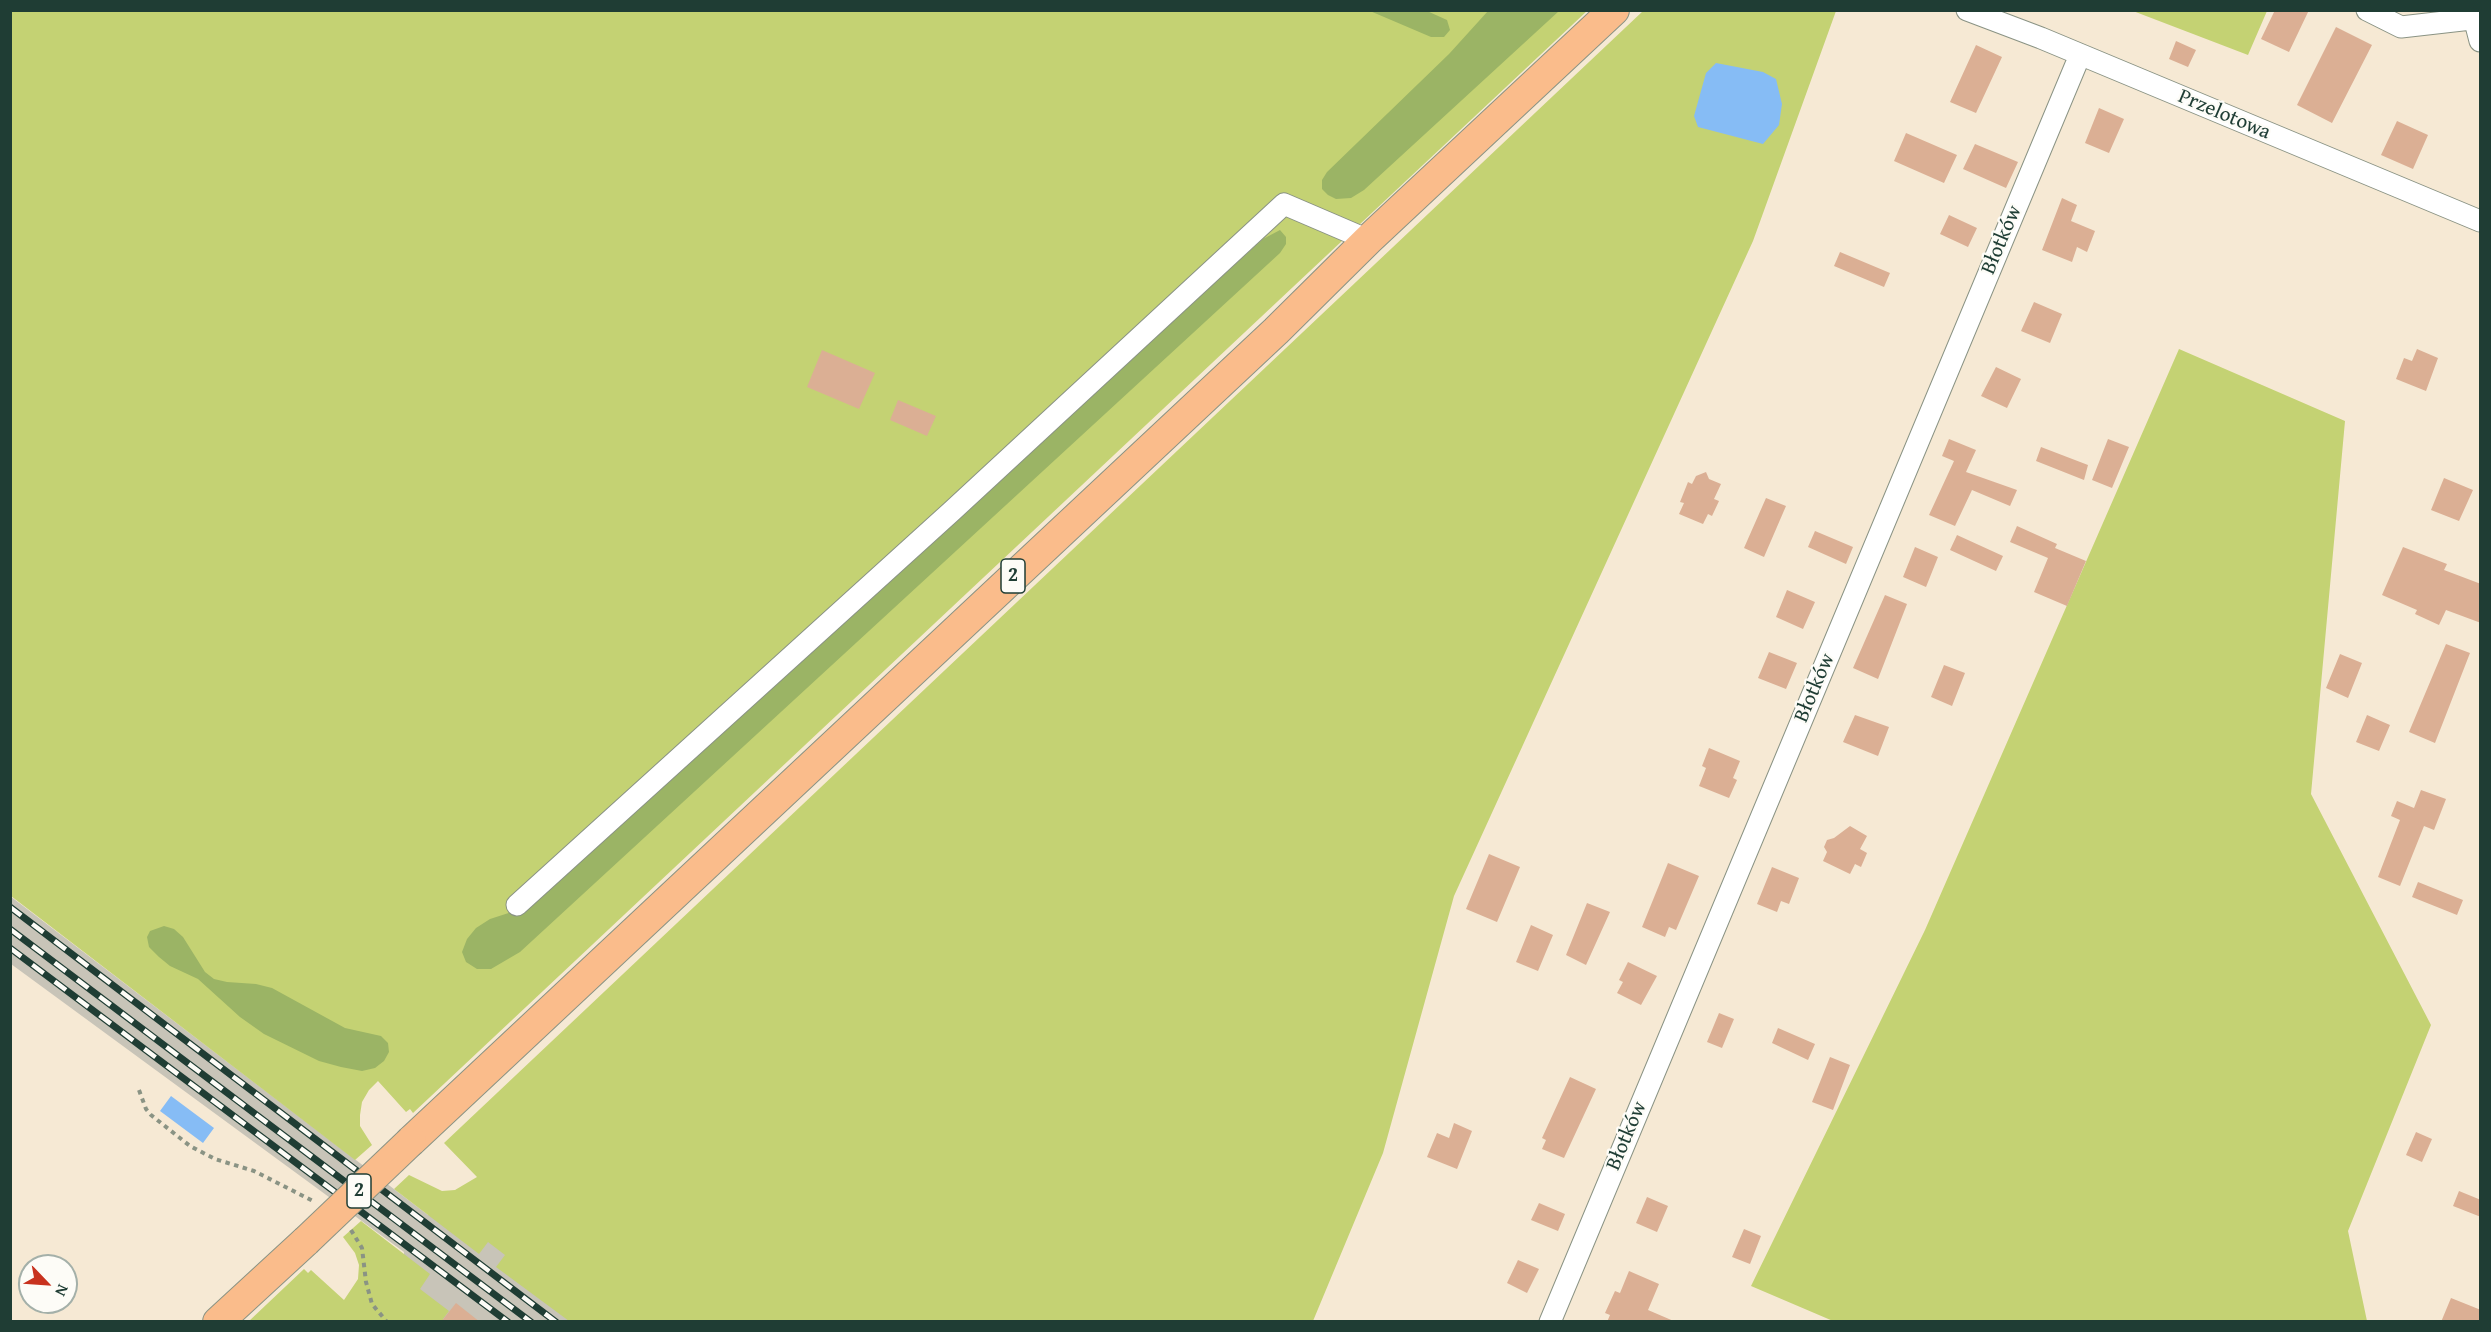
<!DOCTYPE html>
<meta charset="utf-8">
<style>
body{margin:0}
#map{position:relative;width:2491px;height:1332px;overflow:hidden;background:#f6e9d4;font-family:"Gentium Book Plus",serif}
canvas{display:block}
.frame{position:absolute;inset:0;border:12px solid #1f3d34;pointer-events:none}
.north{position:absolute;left:18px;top:1254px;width:60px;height:60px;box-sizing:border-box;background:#fdfcf7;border:2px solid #a4b0a9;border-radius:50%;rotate:115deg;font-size:16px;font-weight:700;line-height:24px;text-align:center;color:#1f3d34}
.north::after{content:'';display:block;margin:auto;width:21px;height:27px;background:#c8321e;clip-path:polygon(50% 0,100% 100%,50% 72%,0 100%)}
</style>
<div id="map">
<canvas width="2491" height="1332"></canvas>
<div class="frame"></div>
<div class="north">N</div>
</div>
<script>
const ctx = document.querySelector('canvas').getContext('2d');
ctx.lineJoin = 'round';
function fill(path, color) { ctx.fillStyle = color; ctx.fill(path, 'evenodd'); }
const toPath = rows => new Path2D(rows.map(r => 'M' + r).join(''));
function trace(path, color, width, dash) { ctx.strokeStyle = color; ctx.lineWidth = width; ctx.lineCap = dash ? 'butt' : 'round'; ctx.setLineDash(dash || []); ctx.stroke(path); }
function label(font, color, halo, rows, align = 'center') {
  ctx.font = font + ' "Gentium Book Plus",serif'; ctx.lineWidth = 4.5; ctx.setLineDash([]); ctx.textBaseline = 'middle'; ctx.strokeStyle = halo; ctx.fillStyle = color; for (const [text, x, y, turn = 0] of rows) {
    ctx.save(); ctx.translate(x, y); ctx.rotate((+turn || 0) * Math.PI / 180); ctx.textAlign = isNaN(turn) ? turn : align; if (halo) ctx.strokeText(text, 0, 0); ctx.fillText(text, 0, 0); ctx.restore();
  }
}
fill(toPath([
 [10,896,428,1215,439,1201,604,1321,400,1321,404,1252,11,964]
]), '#c8c4b8');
fill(toPath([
 [10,11,1587,11,413,1113,410,1109,406,1112,378,1081,369,1090,362,1102,360,1115,360,1126,372,1145,355,1160,11,896],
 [1643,11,1836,11,1753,241,1454,896,1383,1153,1313,1321,569,1321,496,1267,505,1255,488,1242,479,1254,394,1189,409,1175,442,1191,455,1190,477,1177,444,1143],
 [2133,11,2267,11,2248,55],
 [2179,349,2345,421,2311,794,2431,1025,2348,1231,2367,1321,1833,1321,1751,1286,1925,930],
 [361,1221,430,1274,420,1289,449,1311,443,1319,446,1321,248,1322,304,1269,308,1273,311,1270,344,1300,358,1279,359,1265,355,1253,343,1237]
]), '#c4d273');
fill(toPath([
 [1370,11,1427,11,1447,20,1450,30,1444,37,1431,37],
 [1488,11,1559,11,1364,190,1351,198,1336,199,1328,195,1322,189,1322,180,1327,172,1449,54],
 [1280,230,1286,237,1286,244,1280,253,520,952,491,969,477,969,466,962,462,952,467,939,476,928,490,919,521,909,536,898,1263,239],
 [164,926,174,929,183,937,205,972,214,979,227,982,256,984,272,988,345,1028,381,1036,388,1043,389,1052,384,1061,375,1068,362,1071,341,1067,319,1061,264,1034,240,1017,198,979,170,966,159,957,149,947,147,937,150,931]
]), '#9bb465');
fill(toPath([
 [1716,63,1763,72,1776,79,1782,104,1779,125,1763,144,1698,127,1694,116,1706,73],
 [171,1096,214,1128,203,1143,160,1111]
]), '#86bcf5');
fill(toPath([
 [2275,10,2309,10,2289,52,2261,39],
 [2336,27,2372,45,2332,123,2297,105],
 [2176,41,2196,50,2188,67,2169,59],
 [1976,45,2002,57,1976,113,1950,102],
 [2099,108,2124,119,2109,153,2085,143],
 [2397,121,2428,135,2413,169,2381,155],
 [1906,133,1957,155,1944,183,1894,161],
 [1975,144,2018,162,2006,188,1963,169],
 [2062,198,2077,205,2071,221,2095,231,2087,252,2077,247,2072,262,2042,250],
 [1949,215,1977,228,1968,247,1940,234],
 [1840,252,1890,273,1884,287,1834,266],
 [2034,302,2062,314,2050,343,2021,331],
 [2417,349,2438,358,2426,391,2396,379,2404,358,2412,361],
 [822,350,875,373,859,409,807,387],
 [1996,367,2021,379,2007,408,1981,396],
 [898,400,936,416,927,436,890,420],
 [1949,439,1976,450,1966,472,2017,490,2010,506,1972,490,1955,526,1929,515,1954,461,1942,456],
 [2108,439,2129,447,2112,488,2092,480],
 [2041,447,2088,465,2084,480,2036,461],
 [1706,472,1709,479,1721,484,1714,499,1719,501,1712,516,1708,514,1703,524,1679,514,1684,503,1680,502,1688,482,1692,484,1696,476],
 [2444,478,2473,490,2459,521,2431,510],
 [1766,498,1786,506,1764,557,1744,548],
 [2017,526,2057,544,2055,548,2086,561,2067,606,2034,592,2048,558,2010,542],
 [1815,531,1853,547,1846,564,1808,547],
 [1957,535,2003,556,1996,571,1950,550],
 [1915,547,1938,557,1926,587,1903,577],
 [2403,547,2447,564,2444,570,2481,584,2481,623,2446,610,2439,625,2415,614,2417,610,2382,595],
 [1787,590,1815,602,1803,629,1776,617],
 [1885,595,1907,604,1878,679,1853,668],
 [2446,644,2470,653,2435,743,2409,732],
 [1769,652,1797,663,1786,689,1758,678],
 [2340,654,2362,663,2348,698,2326,688],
 [1944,665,1965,673,1952,706,1931,697],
 [1855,715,1889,727,1878,756,1843,742],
 [2367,715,2390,725,2379,751,2356,742],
 [1709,748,1740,761,1733,778,1737,780,1729,798,1699,786,1706,768,1702,766],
 [2421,790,2446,799,2434,830,2424,826,2400,886,2378,877,2400,820,2391,816,2397,801,2414,808],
 [1850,826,1867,836,1860,849,1867,853,1861,867,1855,864,1850,874,1823,861,1827,852,1824,847,1827,840,1834,838],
 [1489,854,1520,867,1497,922,1466,909],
 [1668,863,1699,876,1676,930,1669,927,1665,937,1642,927],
 [1772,867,1799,878,1789,904,1781,901,1777,912,1757,904],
 [2418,882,2463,900,2457,915,2412,897],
 [1587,903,1610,912,1586,965,1566,955],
 [1531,925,1553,935,1538,971,1516,962],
 [1628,962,1657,976,1641,1005,1617,993,1623,982,1619,980],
 [1719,1013,1734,1019,1722,1048,1707,1042],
 [1778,1028,1815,1044,1808,1060,1772,1043],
 [1830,1057,1850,1065,1833,1110,1812,1102],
 [1570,1077,1596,1089,1564,1158,1542,1149,1546,1140,1542,1138],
 [1454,1123,1472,1131,1457,1169,1427,1157,1437,1133,1449,1138],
 [2416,1132,2432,1139,2422,1162,2406,1155],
 [2459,1191,2481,1200,2481,1217,2453,1206],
 [1647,1197,1668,1206,1657,1232,1636,1223],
 [1539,1203,1565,1214,1558,1231,1531,1220],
 [1744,1229,1761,1236,1750,1264,1732,1257],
 [1518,1260,1539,1269,1527,1293,1507,1283],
 [1629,1271,1659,1284,1648,1310,1676,1322,1607,1322,1610,1315,1605,1313,1615,1291,1620,1293],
 [2451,1298,2481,1310,2481,1322,2441,1322],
 [456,1303,480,1322,441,1322]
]), '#dbaf94');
const minor = toPath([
 [1967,10,2041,38,2480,221],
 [2367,10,2401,27,2480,18],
 [2472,10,2480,41],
 [517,905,952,511,1284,204,1368,240],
 [1550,1322,2080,55]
]);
const highway = toPath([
 [411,1141,1276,331,1368,240,1614,10],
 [218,1322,306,1241]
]);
trace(minor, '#8a9384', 23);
trace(highway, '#8a9384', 32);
trace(toPath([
 [139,1090,146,1109,151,1115,190,1146,215,1159,254,1171,315,1202],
 [351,1230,362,1248,366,1282,372,1304,387,1322]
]), '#8a9384', 4, [4.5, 4.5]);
trace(minor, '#fff', 21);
trace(highway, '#fabc8b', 30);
const rail = toPath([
 [10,907,556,1322],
 [10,929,531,1322],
 [10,948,508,1322]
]);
trace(rail, '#1f3d34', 7);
trace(rail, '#fdfcf7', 4.5, [14]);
const highwayBridge = toPath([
 [306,1241,411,1141]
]);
trace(highwayBridge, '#8a9384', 32, []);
trace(highwayBridge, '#fabc8b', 30);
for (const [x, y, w] of [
 [1013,576,24],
 [359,1191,24]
]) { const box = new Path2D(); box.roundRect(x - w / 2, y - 17, w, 34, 4.5); ctx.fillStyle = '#fdfcf7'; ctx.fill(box); trace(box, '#1f3d34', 1.5); }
label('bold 20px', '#1f3d34', null, [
 ["2",1013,576],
 ["2",359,1191]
]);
label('21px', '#1f3d34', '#fdfcf7', [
 ["Przelotowa",2224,115,23],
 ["Błotków",2002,240,-67],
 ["Błotków",1815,688,-67],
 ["Błotków",1627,1136,-67]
]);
</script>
